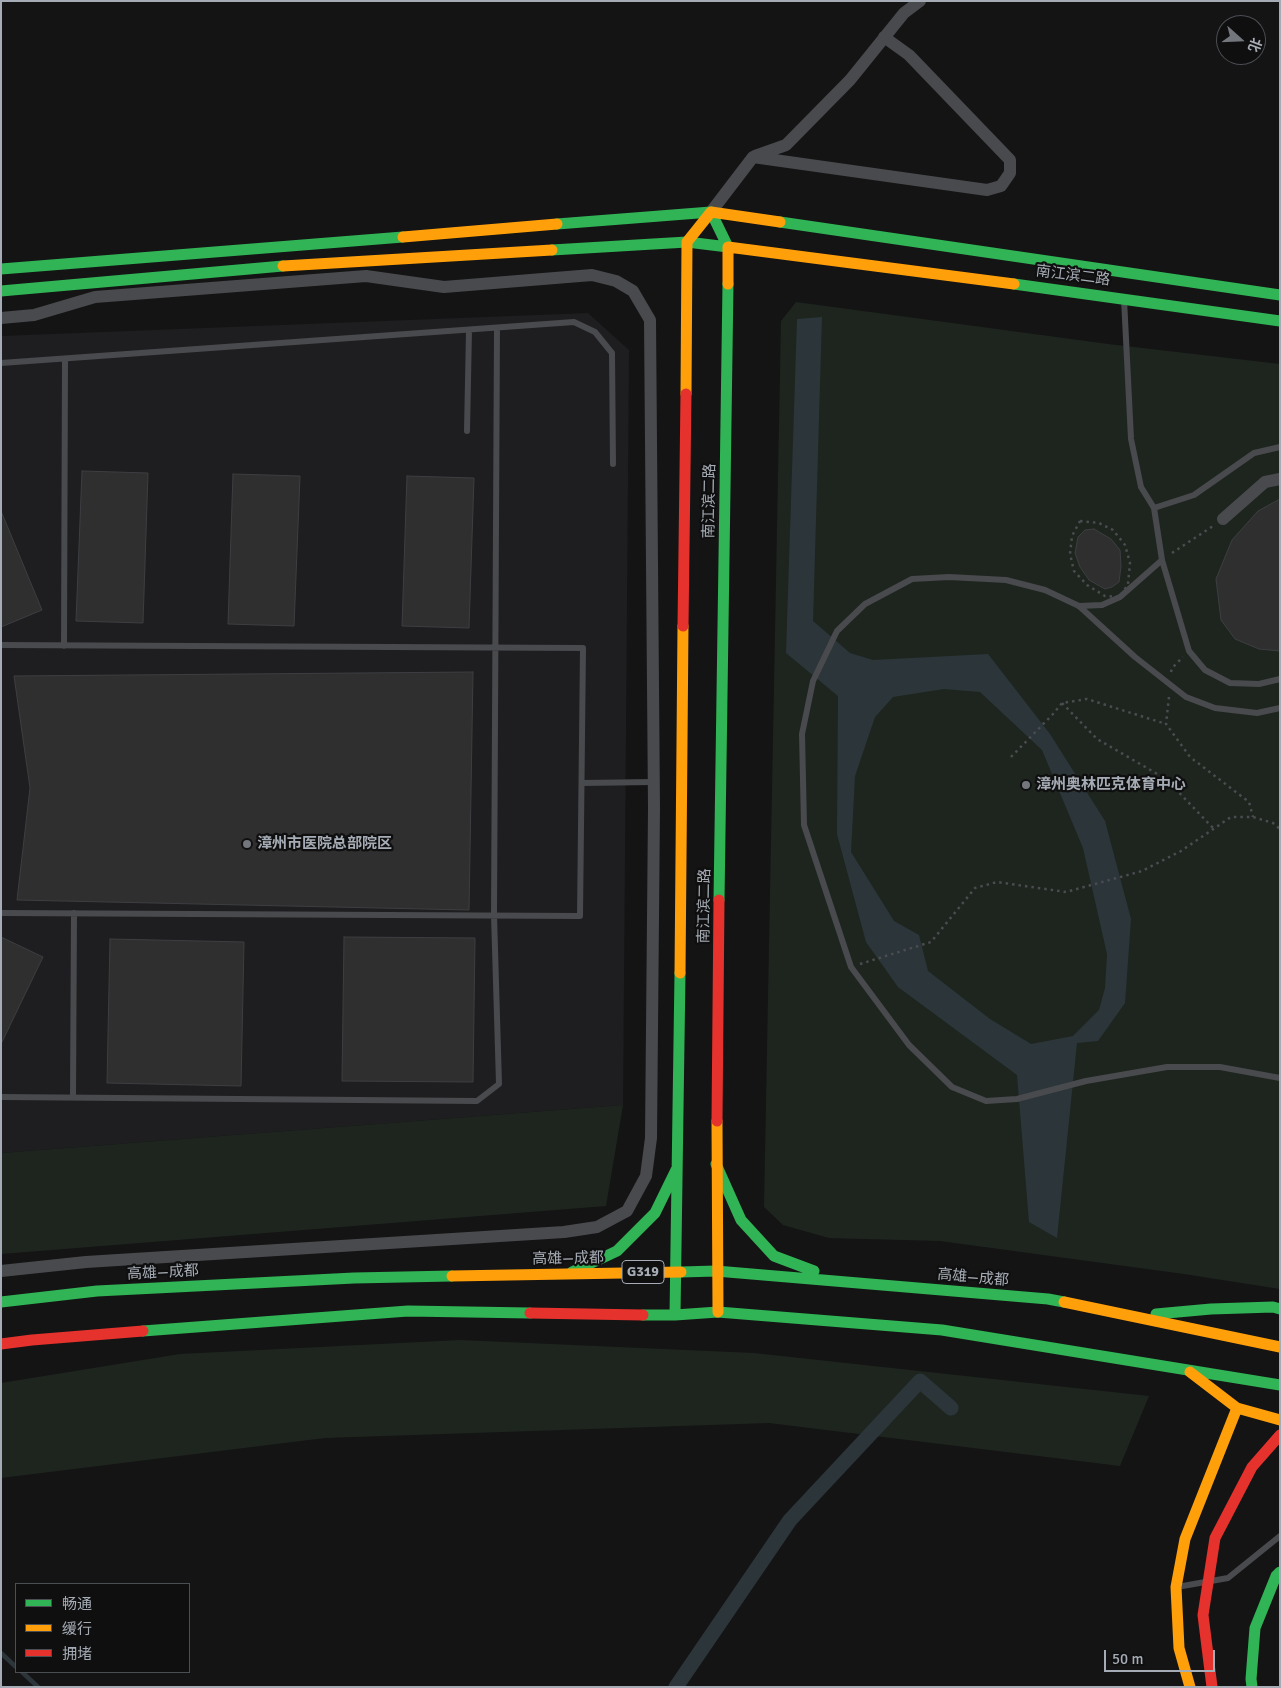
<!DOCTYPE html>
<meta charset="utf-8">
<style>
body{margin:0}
#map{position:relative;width:1281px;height:1688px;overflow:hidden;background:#141415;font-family:Signika,"Noto Sans SC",sans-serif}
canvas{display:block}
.frame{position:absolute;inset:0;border:2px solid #a6acb5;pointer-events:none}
.legend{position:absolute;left:15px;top:1583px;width:175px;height:90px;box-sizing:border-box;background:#0f0f10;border:1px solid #4b4e52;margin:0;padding:6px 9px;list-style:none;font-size:15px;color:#a6acb5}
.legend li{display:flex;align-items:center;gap:10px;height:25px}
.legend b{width:25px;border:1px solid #4b4e52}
.north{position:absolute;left:1216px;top:15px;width:50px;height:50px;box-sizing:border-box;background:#0f0f10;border:1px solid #4b4e52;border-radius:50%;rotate:110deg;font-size:14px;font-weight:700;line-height:20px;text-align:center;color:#a6acb5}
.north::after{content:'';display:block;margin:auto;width:18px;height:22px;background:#73777d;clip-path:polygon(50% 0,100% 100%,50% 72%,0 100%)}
.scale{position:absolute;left:1104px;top:1650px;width:111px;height:22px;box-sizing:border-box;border:2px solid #a6acb5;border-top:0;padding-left:6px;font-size:15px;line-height:18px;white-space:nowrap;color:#a6acb5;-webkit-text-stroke:4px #0f0f10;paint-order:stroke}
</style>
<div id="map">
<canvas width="1281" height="1688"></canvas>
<div class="frame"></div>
<ul class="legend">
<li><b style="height:6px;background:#30b455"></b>畅通</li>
<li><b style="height:6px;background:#ff9f0a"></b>缓行</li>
<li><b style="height:6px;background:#e5322d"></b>拥堵</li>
</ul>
<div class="north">北</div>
<div class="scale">50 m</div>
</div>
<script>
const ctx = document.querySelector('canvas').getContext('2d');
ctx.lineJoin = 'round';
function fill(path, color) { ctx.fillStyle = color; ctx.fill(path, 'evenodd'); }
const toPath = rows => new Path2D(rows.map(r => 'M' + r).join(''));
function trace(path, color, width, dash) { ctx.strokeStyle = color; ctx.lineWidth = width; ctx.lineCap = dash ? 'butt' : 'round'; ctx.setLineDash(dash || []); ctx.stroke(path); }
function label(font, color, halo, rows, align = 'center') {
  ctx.font = font + ' Signika,"Noto Sans SC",sans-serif'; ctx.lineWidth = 4.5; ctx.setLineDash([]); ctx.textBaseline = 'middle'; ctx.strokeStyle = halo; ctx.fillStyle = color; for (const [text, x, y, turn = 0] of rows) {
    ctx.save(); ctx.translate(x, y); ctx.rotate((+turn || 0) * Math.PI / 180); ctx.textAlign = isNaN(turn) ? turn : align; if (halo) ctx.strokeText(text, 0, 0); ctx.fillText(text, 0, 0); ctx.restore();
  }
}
fill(toPath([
 [588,313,629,350,623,1105,1,1153,1,336]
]), '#1e1e20');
fill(toPath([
 [796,302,1108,344,1280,364,1280,1289,1184,1274,940,1241,829,1238,783,1225,764,1207,781,321],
 [623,1105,606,1206,1,1254,1,1153],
 [460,1340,754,1353,1149,1396,1120,1466,769,1423,325,1438,1,1478,1,1383,180,1354]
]), '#1e251f');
fill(toPath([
 [822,317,813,621,850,653,873,660,988,654,1050,734,1105,821,1131,919,1125,1003,1098,1041,1077,1043,1057,1238,1029,1222,1017,1075,898,987,866,942,837,834,838,696,786,653,797,319],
 [944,689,980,692,1042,750,1083,848,1107,954,1105,988,1099,1010,1073,1036,1031,1044,990,1019,928,971,919,935,894,921,851,852,855,776,875,717,893,697]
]), '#2c3539');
trace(toPath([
 [1,1653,16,1667],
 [22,1672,38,1687]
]), '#2c3539', 4.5);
trace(toPath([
 [676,1687,790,1520,920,1381,951,1408]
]), '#2c3539', 15);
const building = toPath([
 [82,471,148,473,143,623,76,621,82,471],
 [233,474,300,476,294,626,228,624,233,474],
 [407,476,474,478,469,628,402,626,407,476],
 [1280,499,1280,651,1259,649,1235,639,1221,620,1216,579,1232,540,1258,511,1280,499],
 [1,511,42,610,1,627,1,511],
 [1094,529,1111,539,1120,550,1121,566,1119,582,1112,587,1105,589,1089,580,1080,567,1075,553,1078,537,1085,530,1094,529],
 [473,672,469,910,17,900,30,788,14,676,473,672],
 [1,937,43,957,1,1044,1,937],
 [344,937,475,938,473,1082,342,1081,344,937],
 [110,939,244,942,241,1086,107,1083,110,939]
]);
fill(building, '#2f2f30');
trace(building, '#3d3e41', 1);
trace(toPath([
 [1080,521,1099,523,1113,530,1125,545,1130,563,1128,584,1120,597,1105,596,1087,585,1074,571,1070,554,1072,536,1080,521],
 [1172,553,1213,526],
 [1171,672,1172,668,1183,657],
 [1169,697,1166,724,1190,757,1249,802,1253,817],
 [1062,703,1097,739,1166,779,1213,828],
 [1011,757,1053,714,1062,703,1087,699,1166,724],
 [860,964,931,942,975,888,997,882,1066,892,1142,871,1181,851,1231,817,1253,817,1273,823,1280,829]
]), '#4a4c4f', 2.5, [2.5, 4]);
trace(toPath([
 [1124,299,1131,439,1141,487,1154,508,1162,560,1189,651,1205,670,1230,683,1259,684,1280,679],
 [1,363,574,322,595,332,612,353,613,464],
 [467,431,469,331],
 [1154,508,1194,495,1254,453,1280,447],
 [1079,606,1102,605,1120,597,1162,560],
 [1,645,583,648,580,916,1,913],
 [64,646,65,359],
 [1280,708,1257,713,1215,708,1186,697,1135,657,1079,606,1045,590,1006,580,949,577,912,579,865,604,837,631,813,681,802,734,804,825,851,967,909,1045,952,1087,986,1101,1017,1099,1086,1081,1167,1067,1220,1067,1280,1078],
 [582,783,653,782],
 [1,1097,477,1101,499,1084,494,915,497,328],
 [73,1097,74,913],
 [1177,1587,1228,1578,1280,1536]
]), '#494a4d', 6);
trace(toPath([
 [755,156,786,145,850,80,904,13,920,1],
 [711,212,753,157,987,190,1001,186,1010,173,1010,160,909,55,884,37],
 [1,318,34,315,95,297,366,276,444,287,592,275,616,281,633,291,650,320,654,808,651,1138,646,1176,627,1211,597,1227,564,1232,86,1262,1,1271],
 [1223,519,1265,482,1280,479]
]), '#494a4d', 12);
trace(toPath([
 [780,222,1280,295],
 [552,250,687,242,728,247,711,212,557,224],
 [1,269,403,237],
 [1014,284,1280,321],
 [1,291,283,266],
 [719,900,728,284],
 [716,1164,741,1220,774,1256,814,1271],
 [572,1272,617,1251,655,1213,676,1170],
 [681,1272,716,1271,1048,1299,1064,1302],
 [1,1302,97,1291,354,1278,452,1276],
 [1156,1314,1211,1309,1273,1307,1280,1309],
 [643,1315,675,1315,718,1312,942,1330,1280,1385],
 [675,1315,680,973],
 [143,1331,408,1311,530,1313],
 [1252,1687,1251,1679,1255,1628,1276,1576,1280,1572]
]), '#30b455', 11);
trace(toPath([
 [403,237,557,224],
 [283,266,552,250],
 [728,284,728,247,1014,284],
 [686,394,687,242,711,212,780,222],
 [680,973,683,626],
 [717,1121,718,1312],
 [452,1276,681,1272],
 [1064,1302,1280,1347],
 [1190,1372,1237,1408,1280,1420],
 [1190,1687,1179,1648,1176,1587,1185,1539,1237,1408]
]), '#ff9f0a', 11);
trace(toPath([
 [683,626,686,394],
 [717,1121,719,900],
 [530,1313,643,1315],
 [1,1344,32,1340,143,1331]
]), '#e5322d', 11);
trace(toPath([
 [1212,1687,1203,1615,1215,1538,1252,1467,1280,1435]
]), '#e5322d', 11);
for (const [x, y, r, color] of [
 [1026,785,5,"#73777d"],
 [247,844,5,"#73777d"]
]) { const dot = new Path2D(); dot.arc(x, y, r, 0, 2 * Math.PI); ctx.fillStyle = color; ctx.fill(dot); trace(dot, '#0f0f10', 2); }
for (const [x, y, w] of [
 [643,1272,42]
]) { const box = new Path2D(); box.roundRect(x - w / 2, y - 11.5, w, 23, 4); ctx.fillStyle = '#0f0f10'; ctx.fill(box); trace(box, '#a6acb5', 1); }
label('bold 14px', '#a6acb5', null, [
 ["G319",643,1272]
]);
label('15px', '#a6acb5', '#0f0f10', [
 ["南江滨二路",1073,276,7],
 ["南江滨二路",710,501,-89],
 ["南江滨二路",705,906,-89],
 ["高雄—成都",568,1259,-1],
 ["高雄—成都",163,1273,-3],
 ["高雄—成都",973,1278,5]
]);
label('bold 15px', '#a6acb5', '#0f0f10', [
 ["漳州奥林匹克体育中心",1036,785],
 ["漳州市医院总部院区",257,844]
], 'left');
</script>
